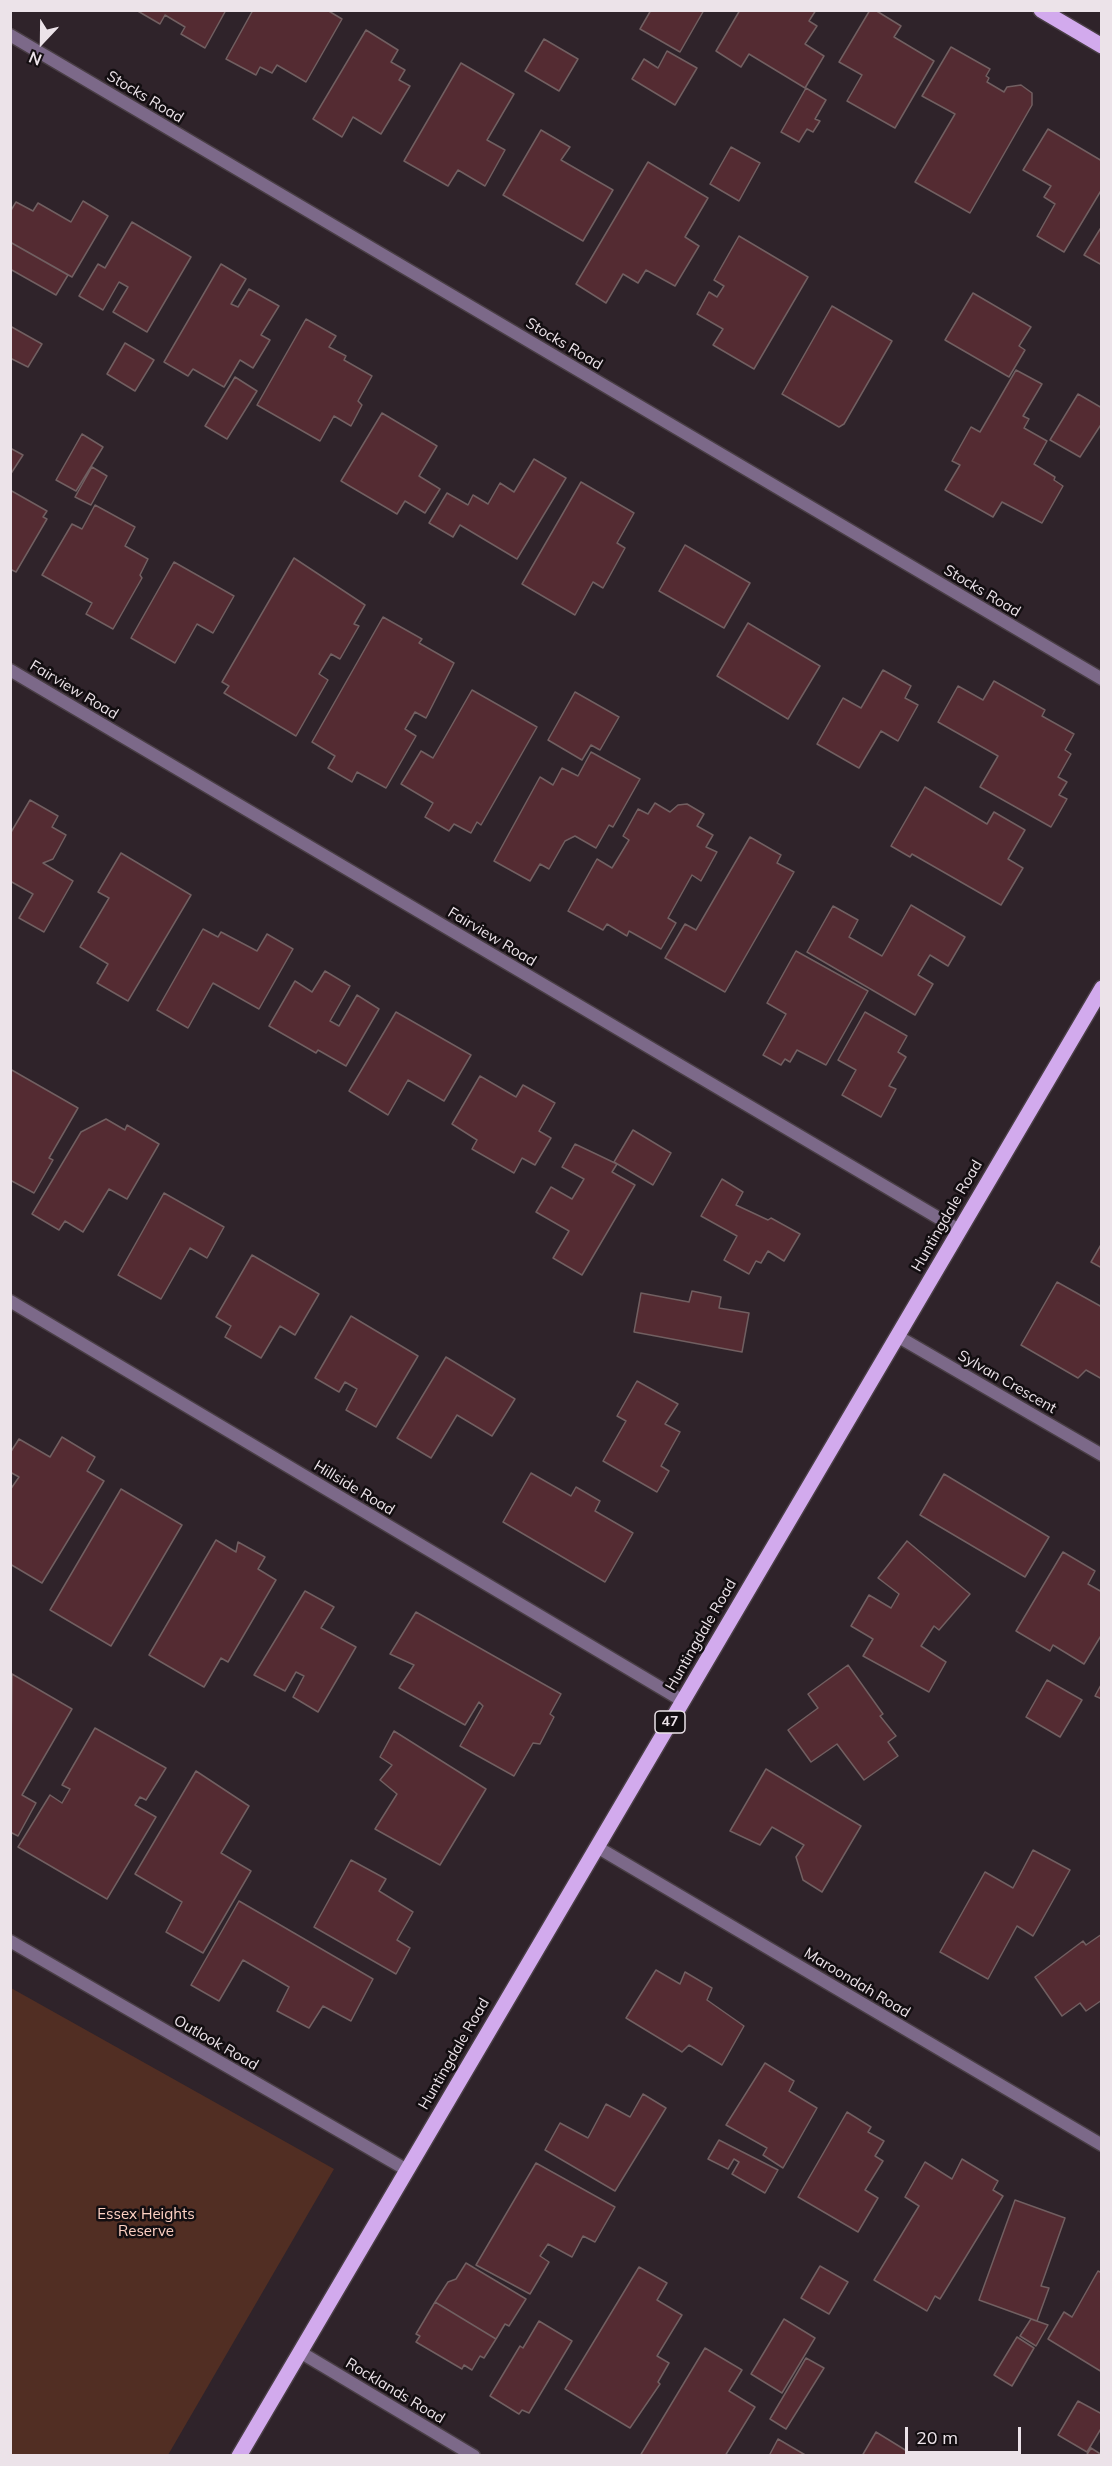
<!DOCTYPE html>
<style>
body{margin:0}
#map{position:relative;width:1112px;height:2466px;overflow:hidden;background:#2f232a;font-family:Mulish,sans-serif}
canvas{display:block}
.frame{position:absolute;inset:0;border:12px solid #ece3e9;pointer-events:none}
.north{position:absolute;left:12px;top:12px;width:60px;height:60px;-webkit-text-stroke:4px #130e11;paint-order:stroke;rotate:202deg;font-size:16px;font-weight:700;line-height:24px;text-align:center;color:#ece3e9}
.north::after{content:'';display:block;margin:auto;width:21px;height:27px;background:#ece3e9;clip-path:polygon(50% 0,100% 100%,50% 72%,0 100%)}
.scale{position:absolute;left:905px;top:2427px;width:116px;height:27px;box-sizing:border-box;border:3px solid #ece3e9;border-top:0;padding-left:8px;font-size:18px;line-height:21px;white-space:nowrap;color:#ece3e9;-webkit-text-stroke:4px #130e11;paint-order:stroke}
</style>
<div id="map">
<canvas width="1112" height="2466"></canvas>
<div class="frame"></div>
<div class="north">N</div>
<div class="scale">20 m</div>
</div>
<script>
const ctx = document.querySelector('canvas').getContext('2d');
ctx.lineJoin = 'round';
function fill(path, color) { ctx.fillStyle = color; ctx.fill(path, 'evenodd'); }
const toPath = rows => new Path2D(rows.map(r => 'M' + r).join(''));
function trace(path, color, width, dash) { ctx.strokeStyle = color; ctx.lineWidth = width; ctx.lineCap = dash ? 'butt' : 'round'; ctx.setLineDash(dash || []); ctx.stroke(path); }
function label(font, color, halo, rows, align = 'center') {
  ctx.font = font + ' Mulish,sans-serif'; ctx.lineWidth = 5; ctx.setLineDash([]); ctx.textBaseline = 'middle'; ctx.strokeStyle = halo; ctx.fillStyle = color; for (const [text, x, y, turn = 0] of rows) {
    ctx.save(); ctx.translate(x, y); ctx.rotate((+turn || 0) * Math.PI / 180); ctx.textAlign = isNaN(turn) ? turn : align; if (halo) ctx.strokeText(text, 0, 0); ctx.fillText(text, 0, 0); ctx.restore();
  }
}
fill(toPath([
 [11,1988,334,2169,168,2455,11,2455]
]), '#512e23');
const building = toPath([
 [136,10,226,10,205,48,181,34,185,27,165,15,160,24,136,10],
 [253,10,327,10,342,19,306,82,277,65,272,73,260,67,256,75,226,59,253,10],
 [651,10,704,10,680,52,640,29,651,10],
 [740,10,816,10,809,21,817,26,805,44,824,56,805,88,749,54,741,67,716,51,740,10],
 [870,10,875,10,901,26,894,37,934,61,895,128,847,101,862,75,839,62,870,10],
 [366,30,398,50,391,62,405,70,399,80,410,86,381,134,353,117,342,137,313,119,366,30],
 [544,39,578,59,559,91,525,71,544,39],
 [951,47,990,69,986,76,989,78,987,82,1004,92,1007,87,1021,85,1032,93,1032,105,970,213,915,182,955,114,922,96,951,47],
 [667,51,697,68,675,105,632,79,644,59,658,68,667,51],
 [461,63,514,94,487,140,505,150,485,186,458,170,448,186,404,161,461,63],
 [806,88,826,100,815,119,820,121,813,132,807,129,799,142,781,132,806,88],
 [1048,129,1102,161,1102,189,1064,252,1037,236,1055,204,1044,197,1051,186,1023,170,1048,129],
 [541,130,570,147,561,160,613,190,583,241,503,195,541,130],
 [731,147,760,163,739,201,710,184,731,147],
 [648,162,708,198,685,237,699,246,675,286,646,270,638,283,623,274,606,303,576,284,648,162],
 [83,201,108,216,72,277,10,242,10,212,16,202,33,211,38,203,71,222,83,201],
 [132,222,191,257,147,332,113,312,128,287,119,282,103,310,79,296,98,264,105,268,132,222],
 [1102,226,1102,265,1084,255,1102,226],
 [739,236,808,277,754,369,713,345,723,329,697,314,709,292,717,297,724,286,714,280,739,236],
 [10,242,68,275,56,295,10,269,10,242],
 [221,264,246,279,231,304,238,307,249,289,279,306,261,335,270,340,253,368,240,360,224,387,193,369,188,376,164,362,221,264],
 [973,293,1031,327,1019,346,1025,350,1009,377,945,340,973,293],
 [832,306,892,341,844,424,839,427,782,394,832,306],
 [306,319,336,336,329,347,346,356,344,360,372,376,358,401,362,405,351,426,334,416,320,441,257,405,306,319],
 [10,326,42,344,28,367,10,358,10,326],
 [125,343,154,360,135,391,107,374,125,343],
 [1016,370,1042,384,1023,416,1029,419,1024,428,1047,441,1034,464,1055,477,1054,480,1063,486,1042,523,1002,502,993,517,945,490,960,465,952,461,971,427,980,432,1016,370],
 [235,377,257,391,227,439,205,426,235,377],
 [1078,394,1102,408,1102,423,1080,457,1050,440,1078,394],
 [382,413,437,446,419,476,440,489,425,513,405,501,397,514,341,481,382,413],
 [82,434,103,447,76,491,56,480,82,434],
 [10,448,23,455,10,475,10,448],
 [534,459,566,478,517,559,460,525,453,537,429,523,447,493,468,505,473,495,488,504,500,483,514,492,534,459],
 [92,467,107,476,91,505,75,497,92,467],
 [581,482,634,513,617,543,625,548,603,588,593,582,575,615,522,584,581,482],
 [10,490,47,511,43,517,47,519,16,572,10,569,10,490],
 [95,505,135,527,125,546,148,559,140,575,142,578,113,629,86,614,92,603,42,575,72,524,82,529,95,505],
 [685,545,750,583,724,628,659,591,685,545],
 [294,558,365,605,354,624,359,626,340,659,331,654,319,674,328,680,296,736,224,693,229,686,222,682,294,558],
 [174,562,234,596,213,633,197,624,175,663,131,638,174,562],
 [383,617,422,639,419,643,454,663,426,718,415,712,405,729,416,736,386,788,357,772,352,782,328,768,335,756,312,742,383,617],
 [748,623,820,666,788,719,717,676,748,623],
 [883,670,911,686,905,698,918,705,898,741,881,731,859,768,817,744,843,698,861,708,883,670],
 [994,681,1045,710,1042,716,1074,734,1065,750,1071,754,1058,777,1067,782,1059,795,1067,799,1051,827,980,787,998,756,938,722,958,686,983,700,994,681],
 [472,690,537,727,481,825,477,822,471,833,454,824,449,831,425,817,433,803,401,784,421,751,433,758,472,690],
 [575,692,619,717,600,750,591,745,582,760,548,740,575,692],
 [591,752,640,779,613,827,609,825,596,848,575,836,565,841,549,869,540,864,530,881,494,861,540,777,553,785,562,768,578,776,591,752],
 [925,787,987,824,994,812,1025,830,1008,859,1023,868,1001,905,912,854,910,857,891,846,925,787],
 [30,800,58,816,52,827,66,835,53,859,43,863,73,881,44,932,19,918,33,894,10,881,10,834,30,800],
 [655,803,670,812,678,805,687,804,704,814,697,826,713,835,706,847,717,852,701,881,692,875,668,918,676,923,661,949,629,931,627,936,607,924,603,930,568,911,597,859,612,868,629,840,623,836,638,809,648,814,655,803],
 [750,837,781,855,777,863,794,872,725,992,665,958,685,924,696,930,750,837],
 [121,853,191,895,128,1001,97,983,108,964,80,947,109,898,98,892,121,853],
 [911,905,965,937,948,966,930,955,918,975,933,984,915,1015,807,952,833,906,858,920,849,937,882,956,911,905],
 [203,929,218,937,221,932,257,951,267,934,293,949,259,1009,213,983,188,1028,157,1010,203,929],
 [796,951,868,991,826,1065,797,1050,790,1062,785,1059,781,1065,763,1055,786,1014,767,1003,796,951],
 [325,971,350,986,330,1021,339,1026,357,995,379,1009,346,1066,318,1050,316,1053,269,1026,295,981,312,992,325,971],
 [396,1012,471,1055,444,1101,408,1080,388,1115,349,1091,396,1012],
 [865,1012,907,1036,898,1052,906,1057,889,1086,896,1089,881,1117,842,1095,856,1070,838,1060,865,1012],
 [10,1069,78,1108,49,1158,53,1160,34,1193,10,1180,10,1069],
 [480,1076,516,1097,523,1085,555,1103,539,1131,551,1138,535,1165,522,1158,514,1173,472,1149,477,1140,452,1124,480,1076],
 [106,1119,125,1130,127,1125,159,1144,127,1199,109,1189,83,1232,65,1221,59,1230,32,1214,81,1132,106,1119],
 [633,1130,671,1153,653,1185,614,1162,633,1130],
 [575,1144,617,1164,612,1172,635,1185,582,1275,553,1258,569,1231,536,1212,551,1187,572,1199,584,1179,562,1167,575,1144],
 [722,1179,743,1192,736,1205,768,1220,771,1218,800,1234,784,1261,768,1251,761,1263,756,1261,749,1274,724,1260,737,1236,701,1216,722,1179],
 [164,1193,224,1227,207,1258,190,1248,161,1299,118,1275,164,1193],
 [1102,1243,1102,1268,1091,1262,1102,1243],
 [252,1255,319,1294,295,1335,280,1326,261,1358,225,1337,231,1326,216,1317,252,1255],
 [1057,1282,1102,1307,1102,1379,1086,1370,1078,1378,1021,1345,1057,1282],
 [692,1291,721,1297,719,1308,749,1313,742,1352,634,1332,641,1293,689,1302,692,1291],
 [351,1316,418,1356,376,1427,346,1410,357,1389,345,1382,339,1392,315,1378,351,1316],
 [446,1357,515,1399,492,1436,457,1415,431,1458,397,1438,446,1357],
 [637,1381,678,1404,665,1424,680,1432,661,1466,669,1471,657,1492,603,1461,626,1421,617,1416,637,1381],
 [62,1437,95,1457,87,1471,104,1481,42,1583,10,1564,10,1490,19,1477,10,1472,10,1453,19,1439,50,1457,62,1437],
 [531,1473,571,1496,576,1487,600,1501,595,1511,633,1533,605,1582,503,1522,531,1473],
 [944,1474,1049,1537,1025,1577,920,1515,944,1474],
 [121,1489,182,1525,111,1646,50,1610,121,1489],
 [216,1540,236,1552,238,1542,265,1557,258,1569,276,1580,228,1662,221,1658,204,1687,149,1655,216,1540],
 [907,1541,970,1594,939,1630,934,1626,921,1646,946,1662,929,1692,863,1656,873,1639,851,1626,869,1595,891,1608,899,1594,878,1578,907,1541],
 [1063,1552,1095,1571,1088,1584,1102,1592,1102,1634,1084,1664,1053,1645,1050,1651,1016,1631,1063,1552],
 [305,1591,334,1607,321,1628,356,1647,318,1712,293,1697,304,1676,296,1672,285,1691,254,1675,305,1591],
 [416,1612,561,1694,550,1714,554,1717,540,1744,533,1743,514,1776,460,1746,483,1706,479,1702,465,1725,399,1688,414,1665,390,1654,416,1612],
 [848,1665,883,1714,880,1716,896,1736,888,1742,898,1756,864,1780,837,1744,811,1762,788,1730,818,1708,808,1694,848,1665],
 [12,1674,72,1709,22,1795,36,1803,18,1836,10,1832,12,1674],
 [1047,1680,1082,1700,1060,1737,1026,1717,1047,1680],
 [1102,1683,1102,1699,1095,1696,1102,1683],
 [95,1728,166,1768,146,1800,140,1797,135,1805,156,1817,107,1899,18,1847,50,1795,62,1803,70,1789,62,1785,95,1728],
 [394,1731,486,1789,440,1865,375,1829,397,1794,380,1780,392,1765,380,1757,394,1731],
 [766,1769,861,1826,822,1892,803,1880,796,1857,804,1845,772,1827,760,1845,730,1831,766,1769],
 [196,1771,249,1806,221,1853,251,1871,203,1953,166,1932,182,1902,135,1874,196,1771],
 [1033,1850,1070,1870,1033,1936,1017,1926,988,1979,940,1952,985,1872,1013,1888,1033,1850],
 [351,1860,386,1879,379,1891,413,1912,397,1940,410,1948,396,1974,314,1927,351,1860],
 [239,1901,373,1979,351,2021,323,2006,309,2028,277,2011,289,1987,243,1960,219,2001,191,1985,239,1901],
 [1102,1934,1102,2000,1086,2011,1080,2003,1062,2016,1035,1977,1083,1941,1086,1945,1102,1934],
 [656,1970,680,1984,685,1972,712,1988,707,2000,744,2026,722,2065,689,2045,682,2052,626,2018,656,1970],
 [765,2063,794,2081,789,2091,817,2108,783,2168,763,2155,767,2148,726,2125,765,2063],
 [643,2094,666,2108,615,2191,545,2150,560,2123,588,2138,606,2104,630,2117,643,2094],
 [847,2112,871,2127,868,2132,884,2141,875,2156,883,2161,865,2190,878,2198,858,2232,798,2197,847,2112],
 [719,2140,778,2170,765,2193,732,2174,739,2162,734,2159,728,2169,708,2159,719,2140],
 [962,2159,998,2181,993,2190,1003,2196,940,2299,935,2296,927,2311,874,2280,919,2206,905,2197,925,2162,952,2179,962,2159],
 [536,2163,615,2207,595,2242,583,2236,572,2257,548,2244,540,2256,549,2262,530,2294,476,2265,536,2163],
 [1015,2200,1065,2218,1041,2286,1049,2288,1037,2321,979,2300,1015,2200],
 [466,2263,526,2299,509,2326,505,2324,496,2339,435,2302,448,2282,456,2279,466,2263],
 [820,2266,848,2282,829,2314,801,2298,820,2266],
 [639,2267,667,2283,657,2300,682,2315,657,2356,669,2363,658,2382,660,2384,630,2428,565,2389,639,2267],
 [1098,2271,1102,2273,1102,2372,1048,2339,1064,2312,1072,2317,1098,2271],
 [435,2302,496,2339,484,2358,480,2356,472,2370,464,2365,462,2369,416,2342,420,2336,416,2334,435,2302],
 [784,2319,815,2338,782,2393,751,2374,784,2319],
 [1031,2319,1048,2325,1036,2346,1020,2336,1031,2319],
 [539,2321,572,2341,529,2413,522,2410,519,2414,490,2396,520,2346,523,2348,539,2321],
 [1017,2337,1034,2348,1012,2386,994,2375,1017,2337],
 [705,2348,742,2370,729,2391,755,2407,725,2456,640,2456,705,2348],
 [806,2358,824,2368,786,2429,770,2419,806,2358],
 [1078,2401,1102,2414,1102,2427,1087,2452,1058,2435,1078,2401],
 [876,2432,915,2456,862,2456,876,2432],
 [778,2439,807,2456,769,2456,778,2439],
 [1091,2448,1102,2455,1102,2456,1086,2456,1091,2448]
]);
fill(building, '#542b32');
trace(building, '#715f61', 1.5);
const minor = toPath([
 [10,35,1102,679],
 [10,670,959,1230],
 [10,1301,683,1701],
 [897,1336,1102,1455],
 [597,1847,1102,2145],
 [10,1941,407,2170],
 [300,2352,474,2456]
]);
const primary = toPath([
 [1041,10,1102,46],
 [239,2456,1102,988]
]);
trace(minor, '#493e45', 15);
trace(primary, '#493e45', 18);
trace(minor, '#7c6989', 12);
trace(primary, '#d2aaed', 15);
for (const [x, y, w] of [
 [670,1722,30]
]) { const box = new Path2D(); box.roundRect(x - w / 2, y - 11, w, 22, 4.5); ctx.fillStyle = '#130e11'; ctx.fill(box); trace(box, '#ece3e9', 1.5); }
label('bold 14px', '#ece3e9', null, [
 ["47",670,1722]
]);
label('15px', '#ece3e9', '#130e11', [
 ["Stocks Road",145,97,31],
 ["Stocks Road",564,344,31],
 ["Stocks Road",982,591,31],
 ["Fairview Road",74,690,31],
 ["Fairview Road",492,937,31],
 ["Huntingdale Road",947,1216,-60],
 ["Sylvan Crescent",1007,1382,30],
 ["Hillside Road",354,1488,31],
 ["Huntingdale Road",701,1635,-60],
 ["Maroondah Road",857,1983,31],
 ["Outlook Road",216,2043,30],
 ["Huntingdale Road",454,2054,-60],
 ["Rocklands Road",395,2391,31]
]);
label('15px', '#fed1c3', '#130e11', [
 ["Essex Heights",146,2214],
 ["Reserve",146,2231]
]);
</script>
